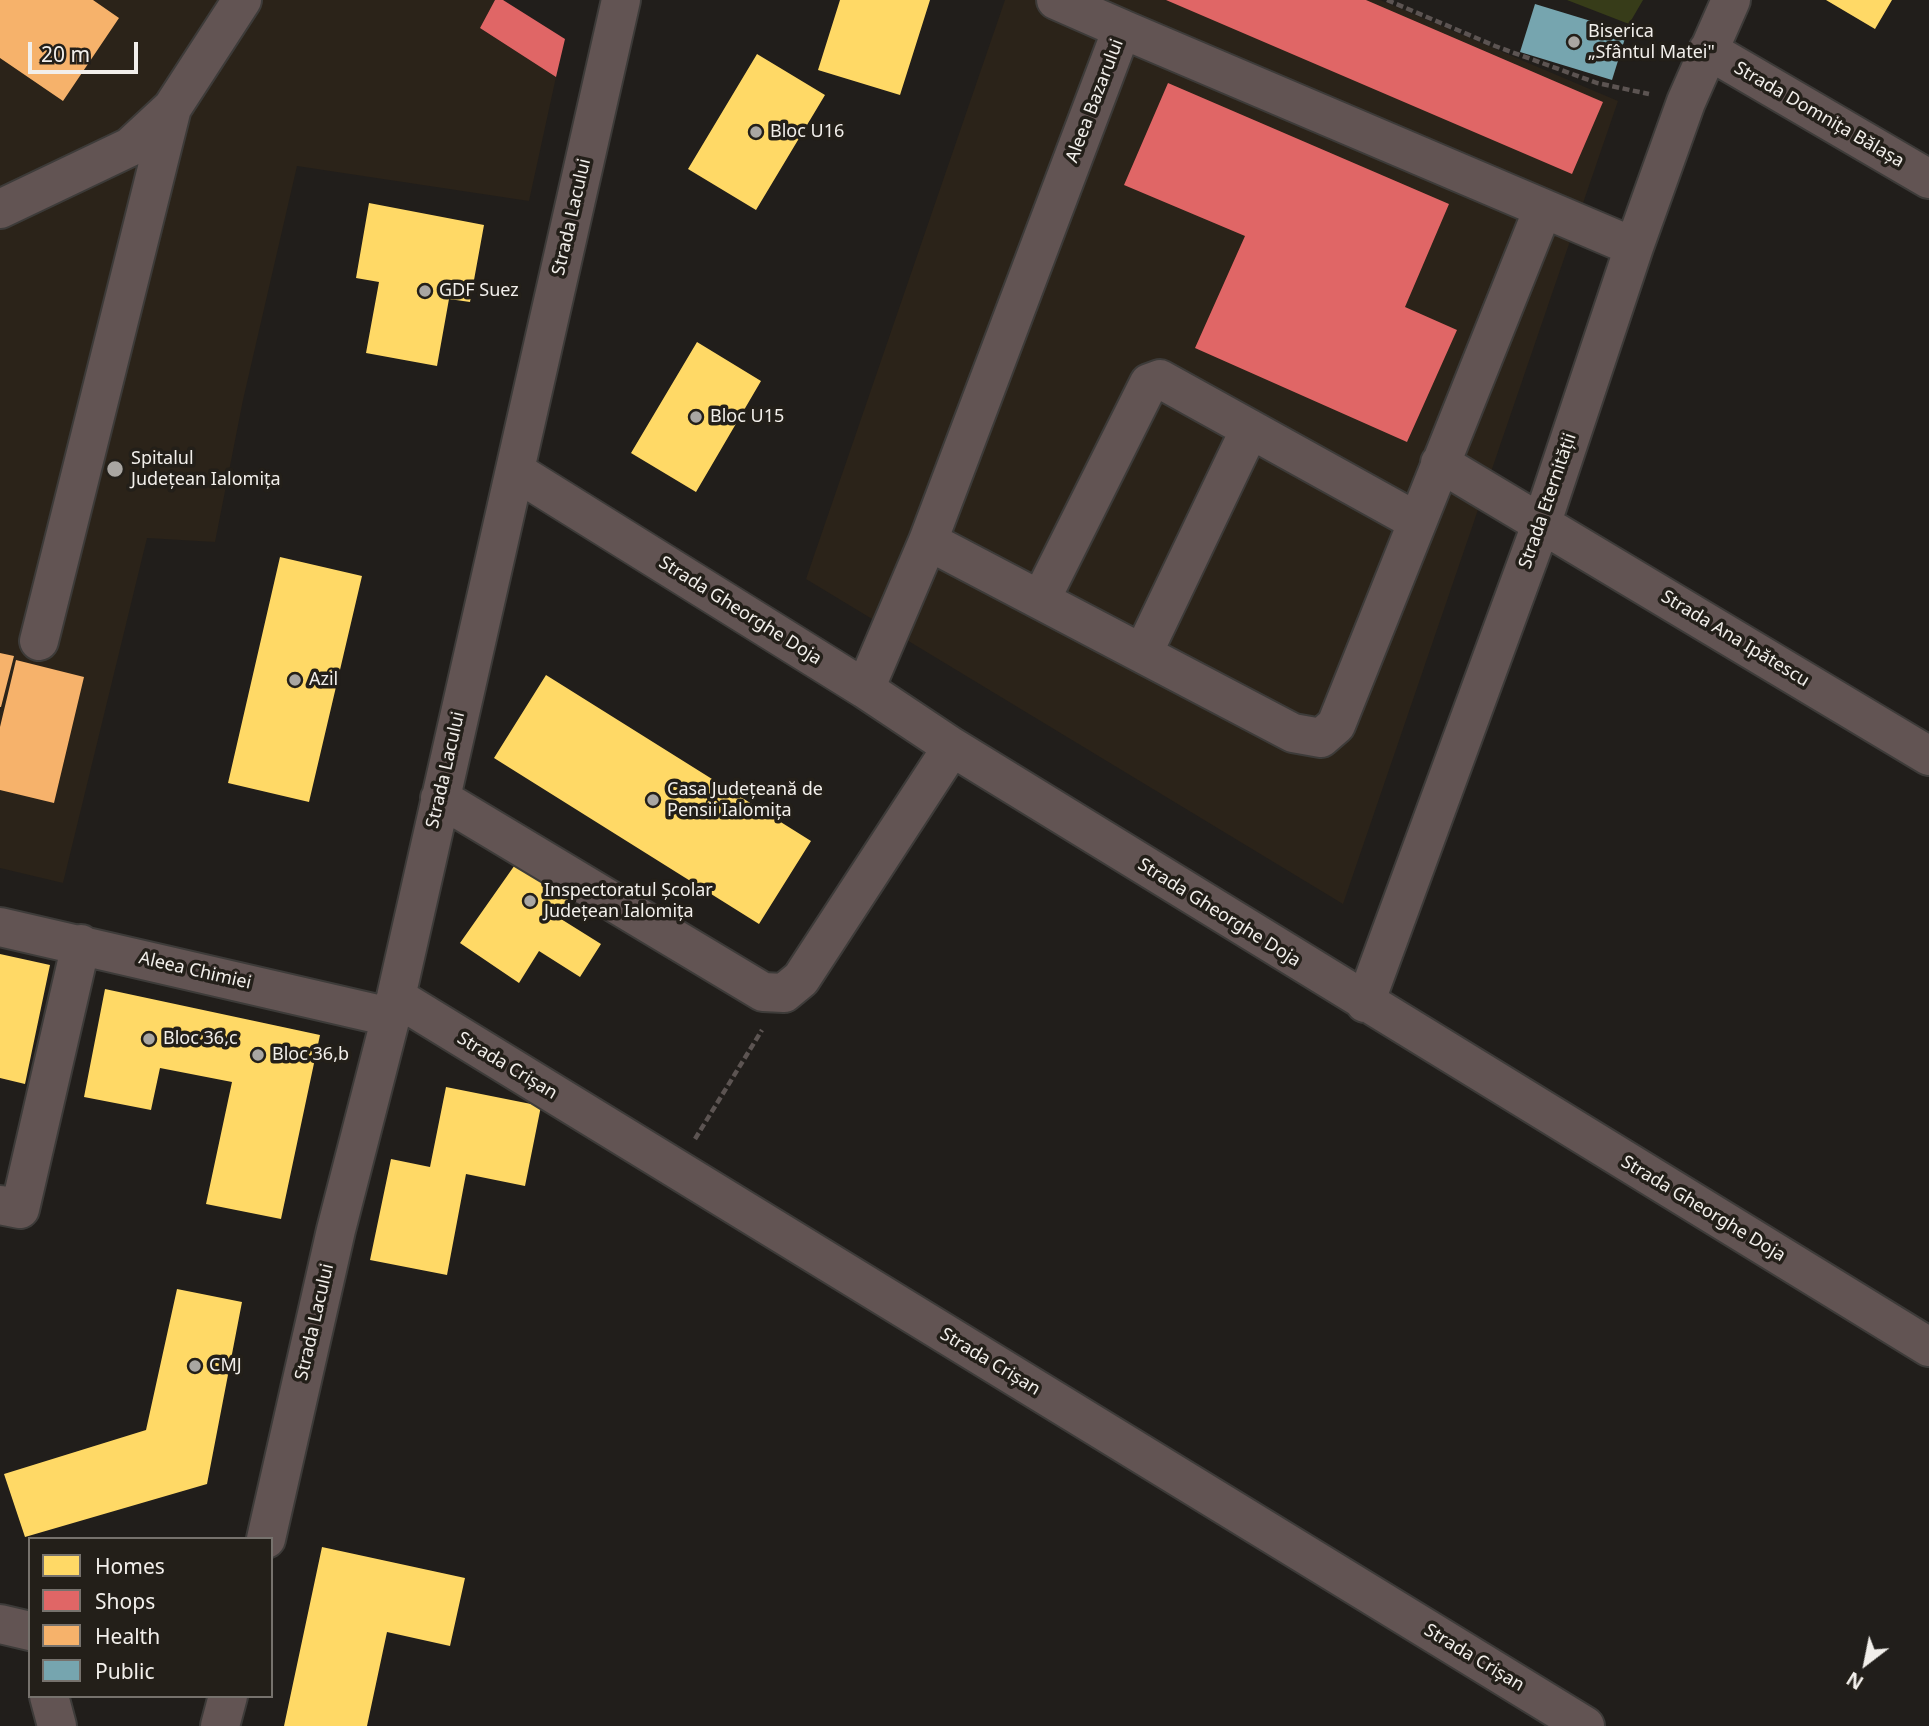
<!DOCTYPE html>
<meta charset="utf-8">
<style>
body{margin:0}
#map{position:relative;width:1929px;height:1726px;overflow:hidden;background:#211e1b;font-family:"Noto Sans",sans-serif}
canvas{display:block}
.legend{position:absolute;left:28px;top:1537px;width:245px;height:161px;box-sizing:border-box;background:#231f19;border:2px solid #76726d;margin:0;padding:9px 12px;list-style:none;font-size:21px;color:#f2efeb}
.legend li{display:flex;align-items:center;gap:14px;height:35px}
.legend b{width:35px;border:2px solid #76726d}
.north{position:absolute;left:1831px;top:1628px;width:70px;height:70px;-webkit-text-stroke:5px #231f19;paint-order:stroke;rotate:212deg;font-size:19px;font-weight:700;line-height:28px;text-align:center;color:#f2efeb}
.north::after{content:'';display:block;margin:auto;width:24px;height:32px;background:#f2efeb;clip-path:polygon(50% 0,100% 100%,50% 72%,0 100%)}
.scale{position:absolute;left:28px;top:42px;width:110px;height:32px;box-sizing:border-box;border:4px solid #f2efeb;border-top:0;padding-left:9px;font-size:21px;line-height:24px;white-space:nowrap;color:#f2efeb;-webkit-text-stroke:5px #231f19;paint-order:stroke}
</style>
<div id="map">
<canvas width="1929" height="1726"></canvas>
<ul class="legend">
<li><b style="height:19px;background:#ffd966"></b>Homes</li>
<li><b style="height:19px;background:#e06666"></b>Shops</li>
<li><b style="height:19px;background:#f6b26b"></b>Health</li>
<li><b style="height:19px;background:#76a5af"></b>Public</li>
</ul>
<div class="north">N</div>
<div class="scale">20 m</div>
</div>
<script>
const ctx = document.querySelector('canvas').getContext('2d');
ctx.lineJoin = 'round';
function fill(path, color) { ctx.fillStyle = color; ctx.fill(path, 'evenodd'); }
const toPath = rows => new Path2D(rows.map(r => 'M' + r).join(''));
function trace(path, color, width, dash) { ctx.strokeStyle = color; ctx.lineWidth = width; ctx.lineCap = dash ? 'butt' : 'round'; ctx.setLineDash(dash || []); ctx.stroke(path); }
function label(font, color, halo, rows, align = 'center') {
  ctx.font = font + ' "Noto Sans",sans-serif'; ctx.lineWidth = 7; ctx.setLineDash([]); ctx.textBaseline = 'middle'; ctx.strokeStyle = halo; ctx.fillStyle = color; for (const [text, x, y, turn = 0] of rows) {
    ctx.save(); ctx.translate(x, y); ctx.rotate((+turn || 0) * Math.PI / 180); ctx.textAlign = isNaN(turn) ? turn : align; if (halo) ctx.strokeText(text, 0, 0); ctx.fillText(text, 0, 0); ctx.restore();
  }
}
fill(toPath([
 [0,0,495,0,480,28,556,77,529,201,297,166,243,400,215,542,147,538,63,883,0,868],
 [1005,0,1380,0,1618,101,1343,904,806,579]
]), '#2b2319');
fill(toPath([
 [1567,0,1643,0,1629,24]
]), '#373c19');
fill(toPath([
 [840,0,930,0,900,95,818,70],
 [1826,0,1892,0,1875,29],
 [757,54,825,95,756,210,688,169],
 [369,203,484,225,470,302,449,299,437,366,366,353,379,282,356,278],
 [697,342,761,381,696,492,631,453],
 [280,557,362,576,309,802,228,783],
 [546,675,811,841,759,924,494,758],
 [524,852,580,882,561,919,601,944,580,977,539,951,519,983,460,943],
 [0,954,50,965,25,1084,0,1078],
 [105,989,320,1035,281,1219,206,1204,232,1082,160,1068,151,1110,84,1097],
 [446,1087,541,1106,525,1186,466,1174,447,1275,370,1260,391,1159,430,1167],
 [177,1289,242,1302,207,1484,25,1537,4,1474,146,1430],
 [322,1547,465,1578,450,1646,387,1632,367,1726,284,1726]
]), '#ffd966');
fill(toPath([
 [495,0,503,0,565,39,556,77,480,28],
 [1166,0,1366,0,1603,102,1572,174],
 [1168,83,1449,204,1405,307,1457,330,1407,442,1195,348,1245,236,1124,185]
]), '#e06666');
fill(toPath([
 [0,0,93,0,119,18,63,101,0,58],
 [0,653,14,656,1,707,0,707],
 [16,660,84,677,54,803,0,790,0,727]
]), '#f6b26b');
fill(toPath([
 [1535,4,1627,32,1612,80,1520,52]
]), '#76a5af');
const minor = toPath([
 [1056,0,1122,29],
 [1708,50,1929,179],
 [0,209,130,147,172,108,242,0],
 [1440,463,1929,756],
 [515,471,865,689,952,747,1929,1347],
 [928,541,1293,733,1321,738,1336,725,1543,209],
 [1041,599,1149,383,1160,379,1416,521],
 [39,641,172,108],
 [1143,653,1250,429],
 [865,689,928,541,1122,29,1634,247],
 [440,798,763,992,784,993,801,979,952,747],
 [0,927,390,1017],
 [396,997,1585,1726],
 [1365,1003,1542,522,1634,247,1686,102,1731,0],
 [0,1205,20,1209,81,944],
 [266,1539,336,1230,396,997,621,0],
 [0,1624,30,1631],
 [49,1696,57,1726],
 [220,1726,228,1696]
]);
trace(minor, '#3d3b39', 42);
trace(toPath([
 [1387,0,1495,46,1597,83,1649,94],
 [695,1139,762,1030]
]), '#5c5452', 4.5, [7, 3.5]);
trace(minor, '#625453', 38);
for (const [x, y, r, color] of [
 [1574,42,7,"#a9a6a2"],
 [756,132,7,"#a9a6a2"],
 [425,291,7,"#a9a6a2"],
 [696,417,7,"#a9a6a2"],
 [115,469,9,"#a9a6a2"],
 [295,680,7,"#a9a6a2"],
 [653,800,7,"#a9a6a2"],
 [530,901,7,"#a9a6a2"],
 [149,1039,7,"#a9a6a2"],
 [258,1055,7,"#a9a6a2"],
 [195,1366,7,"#a9a6a2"]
]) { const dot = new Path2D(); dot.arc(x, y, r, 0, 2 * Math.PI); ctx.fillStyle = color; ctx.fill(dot); trace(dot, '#231f19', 2.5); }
label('18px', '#f2efeb', '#231f19', [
 ["Biserica",1588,32],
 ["„Sfântul Matei\"",1588,53],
 ["Bloc U16",770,132],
 ["GDF Suez",439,291],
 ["Bloc U15",710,417],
 ["Spitalul",131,459],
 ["Județean Ialomița",131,480],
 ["Azil",309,680],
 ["Casa Județeană de",667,790],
 ["Pensii Ialomița",667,811],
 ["Inspectoratul Școlar",544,891],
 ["Județean Ialomița",544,912],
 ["Bloc 36,c",163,1039],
 ["Bloc 36,b",272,1055],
 ["CMJ",209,1366]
], 'left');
label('18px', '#f2efeb', '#231f19', [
 ["Aleea Bazarului",1095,101,-69],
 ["Strada Domnița Bălașa",1819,115,30],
 ["Strada Lacului",572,217,-77],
 ["Strada Eternității",1548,501,-71],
 ["Strada Gheorghe Doja",740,611,32],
 ["Strada Ana Ipătescu",1735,639,31],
 ["Strada Lacului",446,770,-77],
 ["Strada Gheorghe Doja",1219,913,32],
 ["Aleea Chimiei",195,971,13],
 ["Strada Crișan",507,1066,31],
 ["Strada Gheorghe Doja",1703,1209,31],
 ["Strada Lacului",315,1322,-77],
 ["Strada Crișan",990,1362,31],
 ["Strada Crișan",1474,1658,31]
]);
</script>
